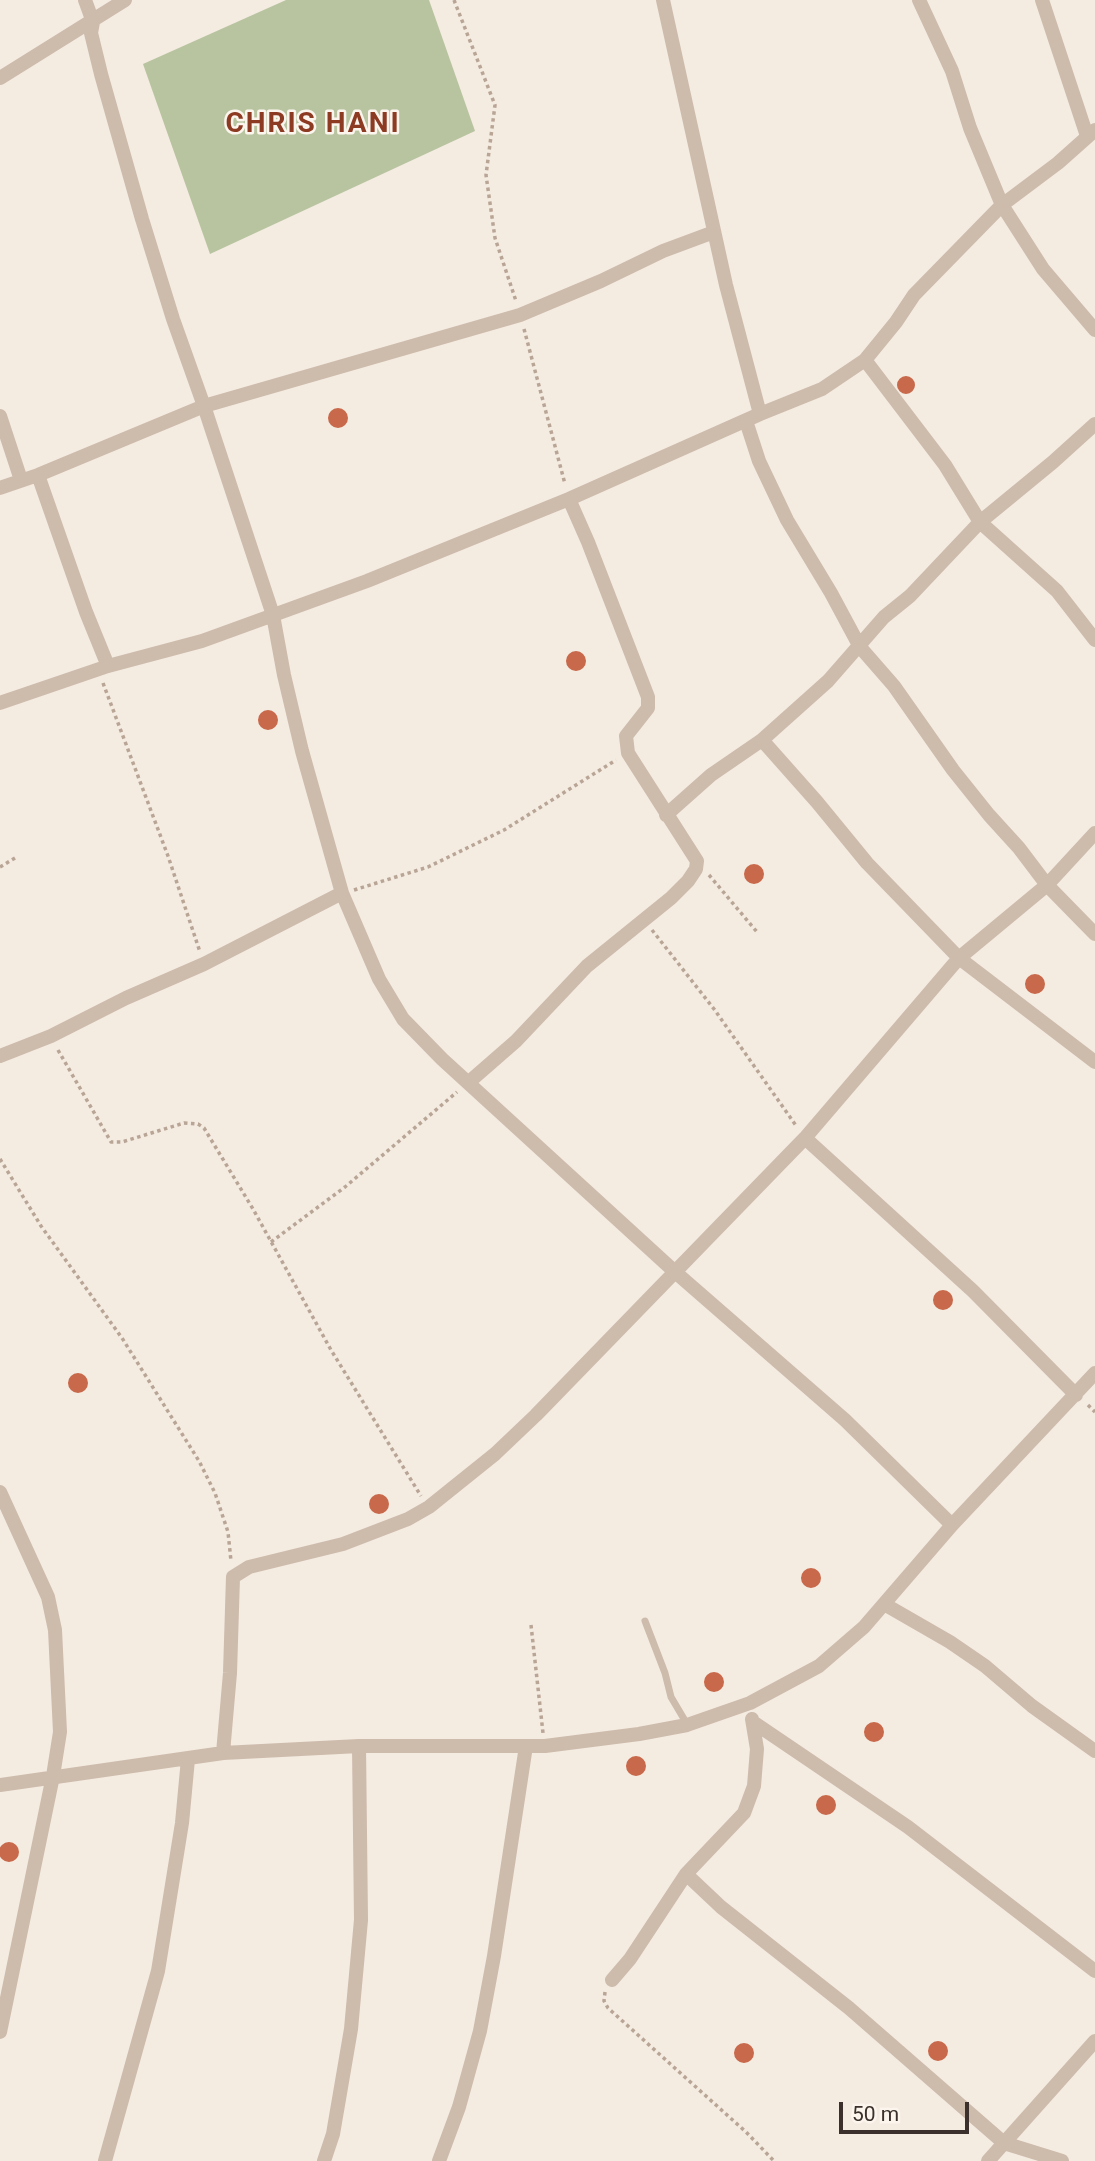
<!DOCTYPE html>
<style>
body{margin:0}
#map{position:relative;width:1095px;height:2161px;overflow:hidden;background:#f4ebe1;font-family:Roboto,sans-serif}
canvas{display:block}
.scale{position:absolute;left:839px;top:2102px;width:130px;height:32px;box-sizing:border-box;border:4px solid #3b302b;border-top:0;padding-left:9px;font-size:21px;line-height:24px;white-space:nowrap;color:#3b302b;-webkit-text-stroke:5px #fbf5ee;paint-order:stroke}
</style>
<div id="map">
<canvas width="1095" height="2161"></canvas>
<div class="scale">50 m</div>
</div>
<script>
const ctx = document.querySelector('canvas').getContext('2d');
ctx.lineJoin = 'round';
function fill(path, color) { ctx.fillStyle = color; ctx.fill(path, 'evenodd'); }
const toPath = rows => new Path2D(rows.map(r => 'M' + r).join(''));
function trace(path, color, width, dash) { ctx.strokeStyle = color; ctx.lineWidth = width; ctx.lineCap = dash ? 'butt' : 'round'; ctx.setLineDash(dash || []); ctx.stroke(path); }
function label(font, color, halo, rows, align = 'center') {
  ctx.font = font + ' Roboto,sans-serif'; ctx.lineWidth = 5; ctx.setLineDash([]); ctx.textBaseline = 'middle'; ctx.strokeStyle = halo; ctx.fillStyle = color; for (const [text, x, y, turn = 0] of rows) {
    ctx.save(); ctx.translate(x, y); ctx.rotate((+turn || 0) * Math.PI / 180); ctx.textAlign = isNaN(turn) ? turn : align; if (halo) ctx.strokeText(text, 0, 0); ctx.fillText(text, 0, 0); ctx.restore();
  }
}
fill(toPath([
 [286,0,429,0,475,131,210,254,143,64]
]), '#b8c4a0');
fill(toPath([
 '897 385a9 9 0 1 1 18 0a9 9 0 1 1-18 0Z',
 '328 418a10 10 0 1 1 20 0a10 10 0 1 1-20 0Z',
 '566 661a10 10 0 1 1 20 0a10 10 0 1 1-20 0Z',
 '258 720a10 10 0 1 1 20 0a10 10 0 1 1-20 0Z',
 '744 874a10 10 0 1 1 20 0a10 10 0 1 1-20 0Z',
 '1025 984a10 10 0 1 1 20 0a10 10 0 1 1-20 0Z',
 '933 1300a10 10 0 1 1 20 0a10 10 0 1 1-20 0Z',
 '68 1383a10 10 0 1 1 20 0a10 10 0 1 1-20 0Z',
 '369 1504a10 10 0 1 1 20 0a10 10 0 1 1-20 0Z',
 '801 1578a10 10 0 1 1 20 0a10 10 0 1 1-20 0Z',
 '704 1682a10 10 0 1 1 20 0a10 10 0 1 1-20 0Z',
 '864 1732a10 10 0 1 1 20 0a10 10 0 1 1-20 0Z',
 '626 1766a10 10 0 1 1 20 0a10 10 0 1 1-20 0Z',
 '816 1805a10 10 0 1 1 20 0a10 10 0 1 1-20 0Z',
 '-1 1852a10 10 0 1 1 20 0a10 10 0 1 1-20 0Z',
 '928 2051a10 10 0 1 1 20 0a10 10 0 1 1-20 0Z',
 '734 2053a10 10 0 1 1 20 0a10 10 0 1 1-20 0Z'
]), '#c8694b');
trace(toPath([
 [454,0,495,105,486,175,495,238,516,301],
 [524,329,565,484],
 [103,683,168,856,200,952],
 [0,867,15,858],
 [709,875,757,932],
 [354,890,428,867,504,830,616,760],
 [652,930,714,1009,797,1127],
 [58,1050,111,1142,122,1142,184,1123,198,1124,204,1128,253,1209,331,1350,421,1496],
 [0,1159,41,1226,122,1338,199,1461,215,1493,228,1532,231,1561],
 [271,1242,345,1187,457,1092],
 [1088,1405,1095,1412],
 [531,1625,543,1733],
 [605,1992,604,2001,608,2008,746,2132,774,2161]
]), '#b9a596', 3.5, [3.5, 3.5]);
trace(toPath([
 [645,1621,665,1673,671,1697,687,1724]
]), '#cdbbac', 7);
trace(toPath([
 [85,0,93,22,91,33,101,74,142,219,173,319,204,406,273,615,284,675,302,751,342,893,379,979,403,1019,442,1059,674,1271,845,1420,952,1525],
 [663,0,726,285,760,414],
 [919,0,952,71,970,128,1002,205,1043,269,1095,330],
 [1042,0,1087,136],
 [0,78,125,0],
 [865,360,945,465,980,522,1057,591,1095,640],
 [0,416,21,480],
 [746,421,759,461,787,520,831,593,860,647,894,686,953,770,989,815,1019,848,1047,885,1095,934],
 [38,475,86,612,108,666],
 [0,488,38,475,204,406,520,315,601,281,663,251,714,232],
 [0,703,108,666,202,641,367,581,569,499,760,414,822,389,865,360,896,322,914,295,1002,205,1058,163,1095,130],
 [762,740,817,802,867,863,959,958,1095,1062],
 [666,815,711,775,762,740,828,681,884,617,910,596,980,522,1053,462,1095,424],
 [0,1056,51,1036,126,998,204,964,342,893],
 [469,1082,516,1041,587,966,671,898,688,881,696,869,697,861,628,753,626,736,648,708,648,697,588,542,569,499],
 [805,1138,973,1291,1076,1395],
 [0,1492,48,1597,55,1630,60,1732,53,1776,0,2032],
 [884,1604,950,1642,985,1666,1032,1706,1095,1751],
 [753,1722,908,1827,1095,1971],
 [223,1753,230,1673,233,1577,249,1567,343,1544,408,1519,429,1507,495,1454,536,1415,805,1138,959,958,1047,885,1095,833],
 [0,1785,223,1753,359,1746,545,1746,639,1734,687,1725,750,1703,819,1666,864,1627,952,1525,1095,1373],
 [686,1874,721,1907,849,2008,1004,2143,1062,2161],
 [612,1980,630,1959,686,1874,744,1813,754,1786,757,1749,752,1719],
 [105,2161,158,1971,182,1823,188,1759],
 [324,2161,333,2134,351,2029,361,1920,359,1746],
 [439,2161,459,2107,480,2031,494,1956,526,1746],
 [988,2161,1095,2041]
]), '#cdbbac', 14);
ctx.letterSpacing = '2px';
label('bold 28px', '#8c3b22', '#fbf5ee', [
 ["CHRIS HANI",313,125]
]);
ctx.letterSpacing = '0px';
</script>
